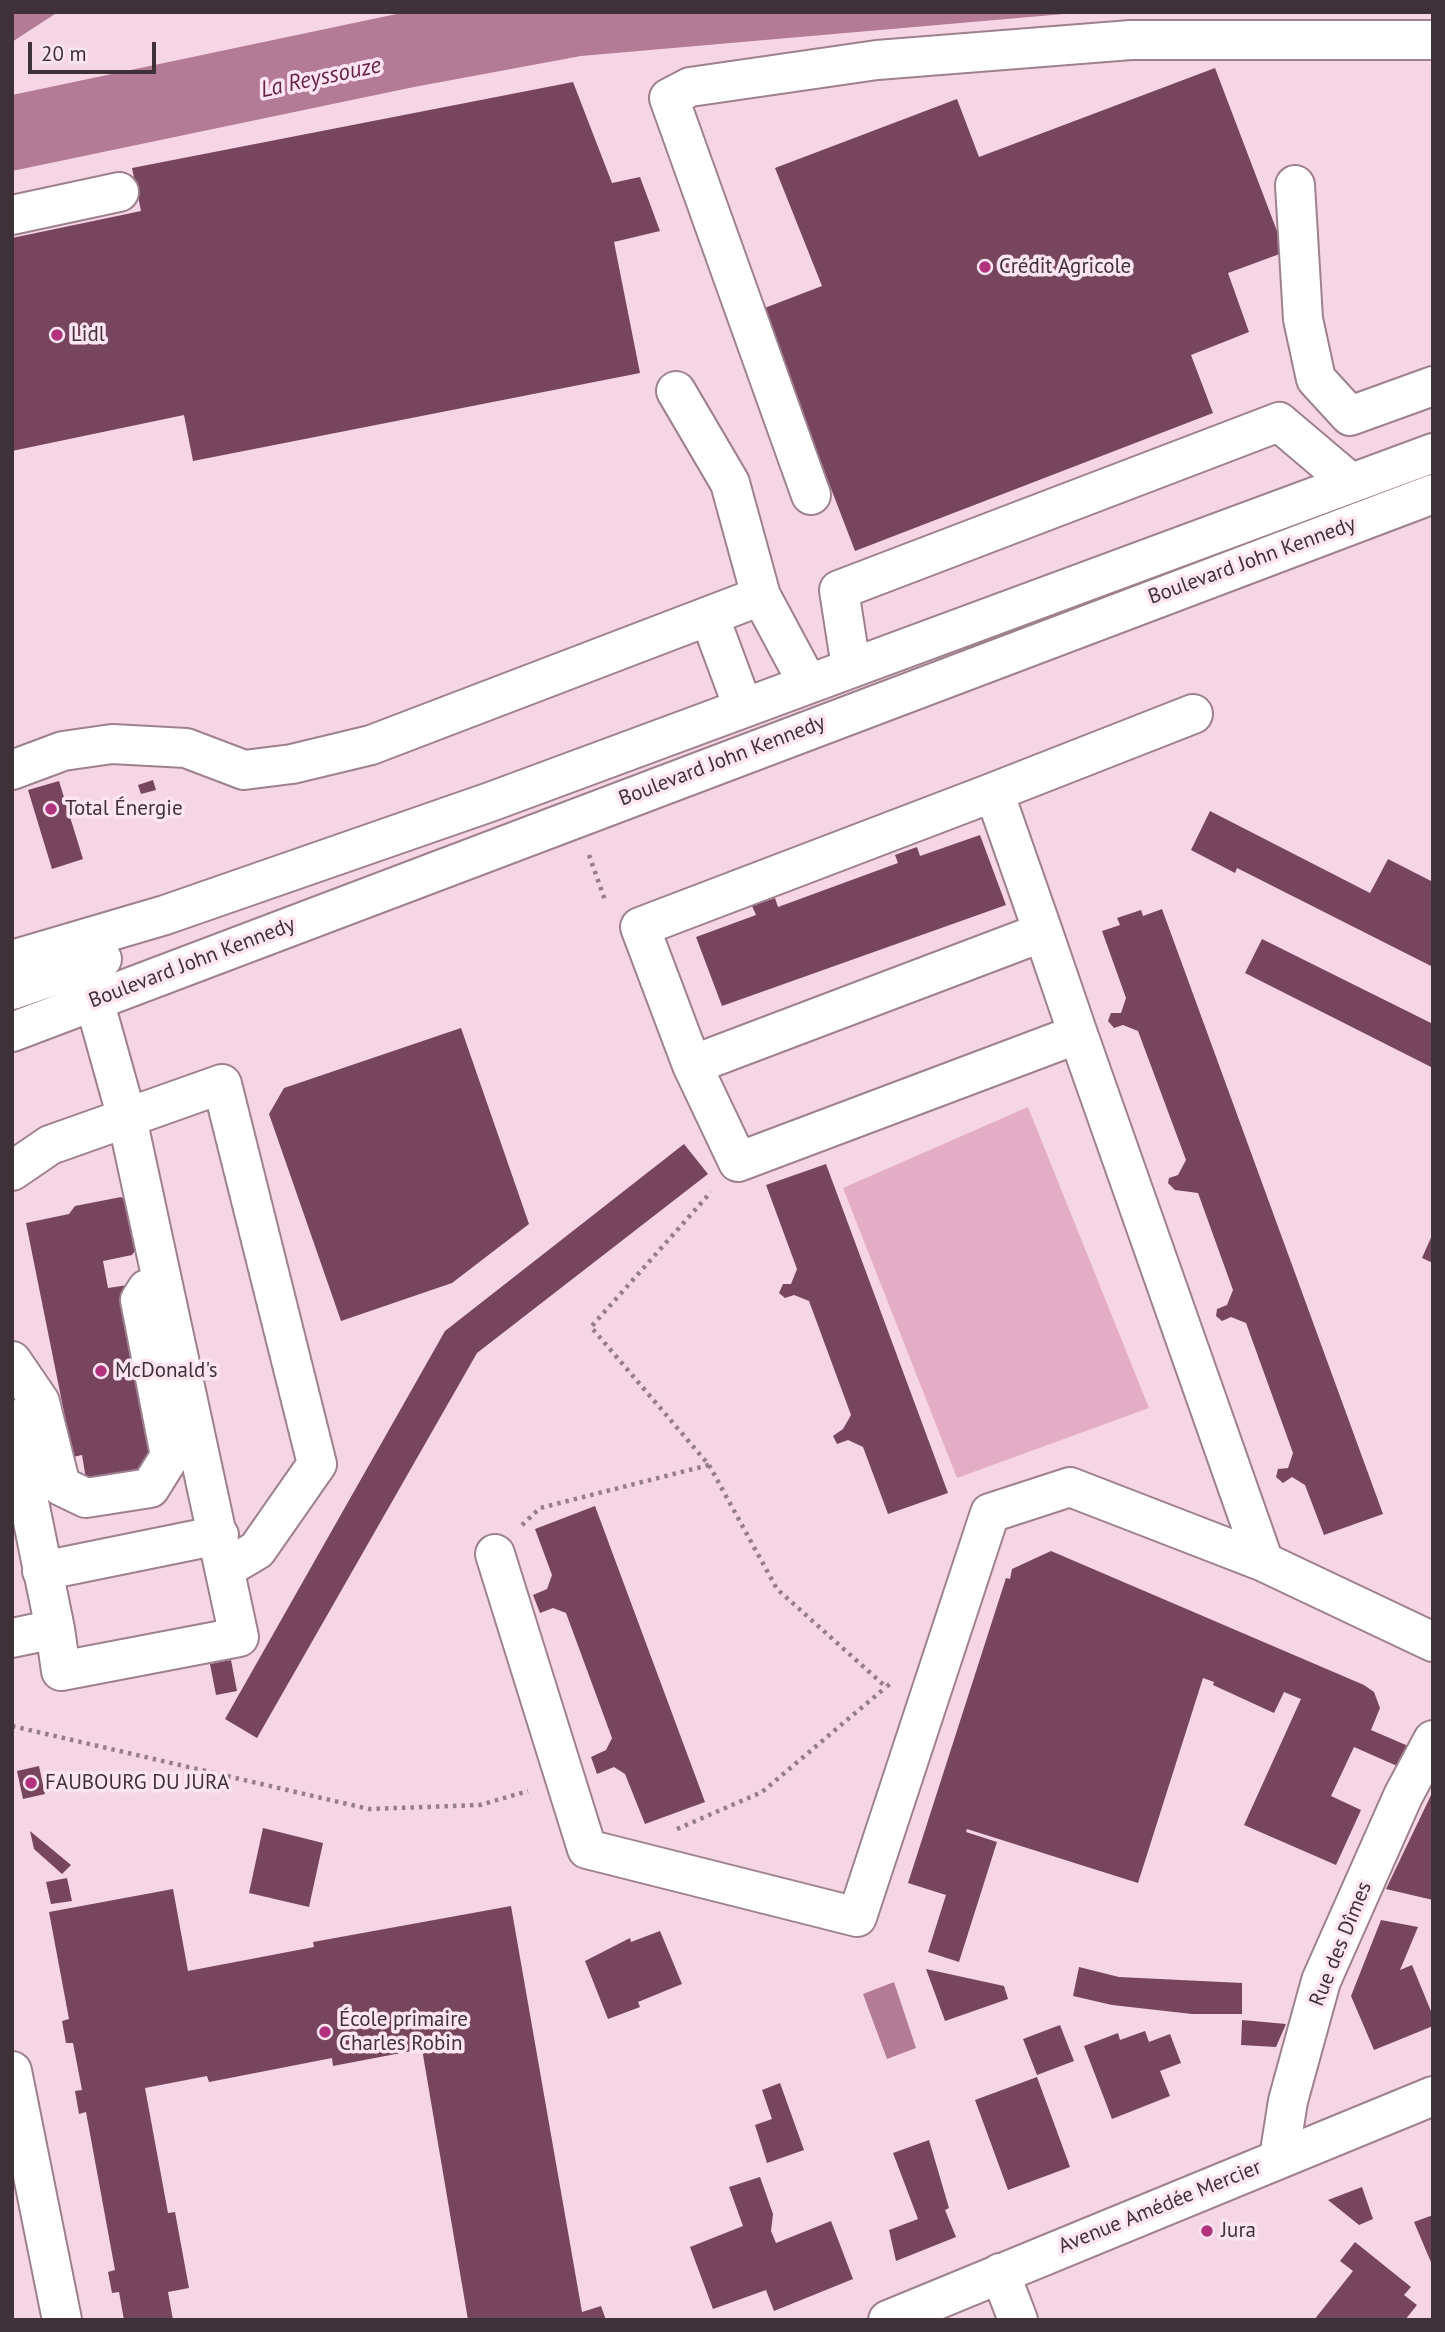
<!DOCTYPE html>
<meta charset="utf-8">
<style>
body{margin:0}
#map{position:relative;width:1445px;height:2332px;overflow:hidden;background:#f6d6e4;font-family:"PT Sans",sans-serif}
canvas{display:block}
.frame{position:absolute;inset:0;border:14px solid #3e3238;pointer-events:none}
.scale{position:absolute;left:28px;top:42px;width:128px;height:32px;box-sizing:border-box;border:4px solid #3e3238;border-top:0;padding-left:9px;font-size:21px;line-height:24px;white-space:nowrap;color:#3e3238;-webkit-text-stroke:5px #ffe5f1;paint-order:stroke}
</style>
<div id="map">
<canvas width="1445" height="2332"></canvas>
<div class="frame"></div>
<div class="scale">20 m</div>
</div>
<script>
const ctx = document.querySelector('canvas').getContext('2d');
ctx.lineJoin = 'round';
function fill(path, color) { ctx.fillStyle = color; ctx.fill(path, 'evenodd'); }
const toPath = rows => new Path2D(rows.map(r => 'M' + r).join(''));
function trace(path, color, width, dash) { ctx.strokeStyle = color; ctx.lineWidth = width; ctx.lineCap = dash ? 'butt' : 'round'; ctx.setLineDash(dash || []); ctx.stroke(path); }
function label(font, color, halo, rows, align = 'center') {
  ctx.font = font + ' "PT Sans",sans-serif'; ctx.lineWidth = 7; ctx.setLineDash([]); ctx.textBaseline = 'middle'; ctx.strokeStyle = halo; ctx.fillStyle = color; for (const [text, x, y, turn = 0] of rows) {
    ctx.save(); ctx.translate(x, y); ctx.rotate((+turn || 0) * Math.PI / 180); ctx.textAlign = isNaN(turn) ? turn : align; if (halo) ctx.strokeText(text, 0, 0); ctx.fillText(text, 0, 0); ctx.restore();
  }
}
fill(toPath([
 [1028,1107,1149,1408,957,1478,843,1188]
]), '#e4adc6');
fill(toPath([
 [12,12,58,12,12,42],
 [406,12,1087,12,581,56,414,87,12,171,12,95],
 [894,1982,916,2048,887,2059,863,1994]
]), '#b47b96');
fill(toPath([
 [1215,68,1285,252,1228,273,1249,332,1191,355,1213,413,855,551,762,309,822,286,775,168,957,99,979,157],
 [573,82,612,183,640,177,660,231,614,242,640,373,193,461,184,415,12,451,12,238,141,211,132,168],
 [153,780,156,790,141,794,138,785],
 [59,781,83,859,52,869,28,790],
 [1210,811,1370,893,1388,859,1433,882,1433,967,1237,868,1235,873,1191,850],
 [980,835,1006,905,722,1006,696,937,756,915,752,906,775,898,778,907,898,863,895,855,917,847,920,856],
 [1162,909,1383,1514,1324,1535,1305,1485,1292,1477,1283,1483,1276,1477,1278,1469,1288,1468,1293,1453,1246,1323,1231,1317,1222,1321,1216,1316,1217,1309,1227,1305,1233,1290,1198,1193,1175,1190,1168,1183,1169,1178,1178,1175,1186,1160,1138,1031,1123,1025,1114,1028,1108,1021,1111,1013,1121,1013,1126,998,1102,931,1120,925,1117,918,1141,910,1143,916],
 [1262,939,1433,1024,1433,1068,1245,973],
 [461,1028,529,1224,452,1283,341,1321,269,1114,284,1088],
 [684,1144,708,1174,477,1353,257,1738,225,1719,445,1331],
 [826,1164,948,1493,888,1514,863,1447,848,1440,837,1444,833,1436,843,1429,851,1415,809,1301,794,1295,785,1298,779,1293,783,1284,791,1284,797,1269,766,1185],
 [121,1197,128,1202,137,1248,132,1255,103,1261,108,1288,128,1285,155,1458,143,1461,145,1472,134,1474,133,1470,86,1479,82,1455,73,1457,26,1223,69,1214,75,1206],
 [1433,1233,1433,1263,1422,1258],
 [595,1506,705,1802,645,1824,625,1774,614,1767,597,1774,591,1757,606,1750,612,1738,566,1613,553,1608,540,1613,533,1595,547,1589,552,1575,535,1529],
 [1051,1551,1364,1685,1374,1692,1380,1708,1371,1730,1413,1748,1404,1769,1354,1747,1331,1796,1361,1810,1336,1865,1244,1825,1301,1699,1284,1692,1274,1713,1213,1685,1214,1682,1203,1678,1138,1883,967,1829,966,1832,997,1842,959,1962,928,1952,946,1895,908,1883,1006,1578,1010,1579,1012,1569],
 [231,1660,237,1691,216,1695,210,1664],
 [39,1766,45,1794,23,1799,17,1771],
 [1433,1791,1433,1900,1386,1889],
 [263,1828,323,1843,309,1907,249,1893],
 [30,1831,71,1865,62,1874,34,1849],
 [67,1878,72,1901,51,1904,46,1882],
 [173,1889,188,1971,314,1947,313,1942,511,1906,582,2312,601,2306,606,2320,468,2320,422,2049,333,2066,332,2058,209,2082,207,2076,145,2088,168,2213,175,2212,189,2288,168,2292,173,2320,124,2320,119,2292,112,2293,108,2272,115,2270,86,2112,79,2114,75,2091,82,2090,73,2043,66,2043,62,2021,69,2019,49,1912],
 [1381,1920,1418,1927,1400,1970,1412,1965,1433,2016,1433,2026,1374,2050,1351,1996],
 [660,1931,682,1984,638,2002,640,2007,608,2019,585,1961,630,1938,631,1942],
 [1079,1967,1119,1977,1242,1983,1242,2014,1192,2014,1112,2005,1073,1996],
 [926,1969,1004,1986,1008,1999,945,2021],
 [1242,2020,1286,2024,1276,2047,1241,2045],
 [1060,2025,1074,2061,1037,2075,1023,2039],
 [1145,2031,1149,2042,1170,2034,1181,2063,1160,2071,1170,2096,1112,2119,1084,2046,1118,2033,1120,2040],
 [1037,2077,1070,2167,1008,2190,975,2100],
 [780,2083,804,2150,767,2163,755,2125,772,2119,762,2090],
 [929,2140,949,2208,945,2210,956,2237,896,2261,889,2230,918,2219,893,2153],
 [760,2177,773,2214,771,2231,776,2243,831,2221,853,2279,774,2311,766,2290,713,2309,690,2247,743,2226,729,2187],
 [1362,2187,1373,2219,1359,2225,1328,2200],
 [1433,2215,1433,2267,1414,2222],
 [1355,2242,1411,2287,1404,2295,1417,2305,1405,2320,1314,2320,1353,2271,1340,2261]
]), '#78455e');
const minor = toPath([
 [1295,185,1303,319,1316,379,1350,416,1433,386],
 [12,215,119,192],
 [811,495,669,98,690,87,877,60,1131,40,1433,40],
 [761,596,807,682],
 [710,618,743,707],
 [851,667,839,590,1279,422,1351,483],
 [12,770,63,751,112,744,186,748,244,770,292,764,371,745,761,596,730,483,676,391],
 [994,792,1193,714],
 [1043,932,692,1065,640,927,994,792,1043,932,1078,1034,1264,1562,1433,1642],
 [692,1065,738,1162,1078,1034],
 [12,1171,50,1145,222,1084,317,1464,257,1550,225,1569],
 [12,1361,40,1402,61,1486,86,1498,150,1488,170,1456,140,1300,147,1289],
 [12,1419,55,1629,61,1671,239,1637,127,1118,94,1000],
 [495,1554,587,1849,857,1917,990,1513,1070,1487,1264,1562],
 [42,1571,219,1535],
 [12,1638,55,1629],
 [1279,2158,1288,2101,1321,1981,1403,1796,1433,1740],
 [1000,2273,1018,2320]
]);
const major = toPath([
 [12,960,165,915,490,802,1433,453],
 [12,990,102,959],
 [12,1032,1433,494],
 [12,2071,62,2320],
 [888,2320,1433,2096]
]);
trace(minor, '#9e818e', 42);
trace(major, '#9e818e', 42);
trace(toPath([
 [589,855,606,903],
 [709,1465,777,1589,886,1687,890,1684],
 [522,1525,540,1508,709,1465,591,1327,711,1192],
 [12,1726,369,1809,480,1805,528,1791],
 [677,1829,762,1792,886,1687]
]), '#947f89', 4.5, [3.5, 5]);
trace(minor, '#fff', 38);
trace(major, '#fff', 38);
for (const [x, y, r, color] of [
 [985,267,7,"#b3327d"],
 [57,335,7,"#b3327d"],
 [51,809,7,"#b3327d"],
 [101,1371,7,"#b3327d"],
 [31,1783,7,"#b3327d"],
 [325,2032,7,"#b3327d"],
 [1207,2231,7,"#b3327d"]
]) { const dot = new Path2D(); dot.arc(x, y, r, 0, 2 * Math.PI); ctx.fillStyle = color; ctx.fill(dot); trace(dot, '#ffe5f1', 2.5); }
label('21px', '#3e3238', '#ffe5f1', [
 ["Crédit Agricole",999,267],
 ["Lidl",71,335],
 ["Total Énergie",65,809],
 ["McDonald's",115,1371],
 ["FAUBOURG DU JURA",45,1783],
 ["École primaire",339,2020],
 ["Charles Robin",339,2044],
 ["Jura",1221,2231]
], 'left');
label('21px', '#3e3238', '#ffe5f1', [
 ["Boulevard John Kennedy",1252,561,-20],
 ["Boulevard John Kennedy",722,761,-21],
 ["Boulevard John Kennedy",192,963,-21],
 ["Rue des Dîmes",1341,1944,-68],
 ["Avenue Amédée Mercier",1160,2207,-22]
]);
label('italic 23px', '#69244a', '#ffe5f1', [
 ["La Reyssouze",321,78,-12]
]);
</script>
